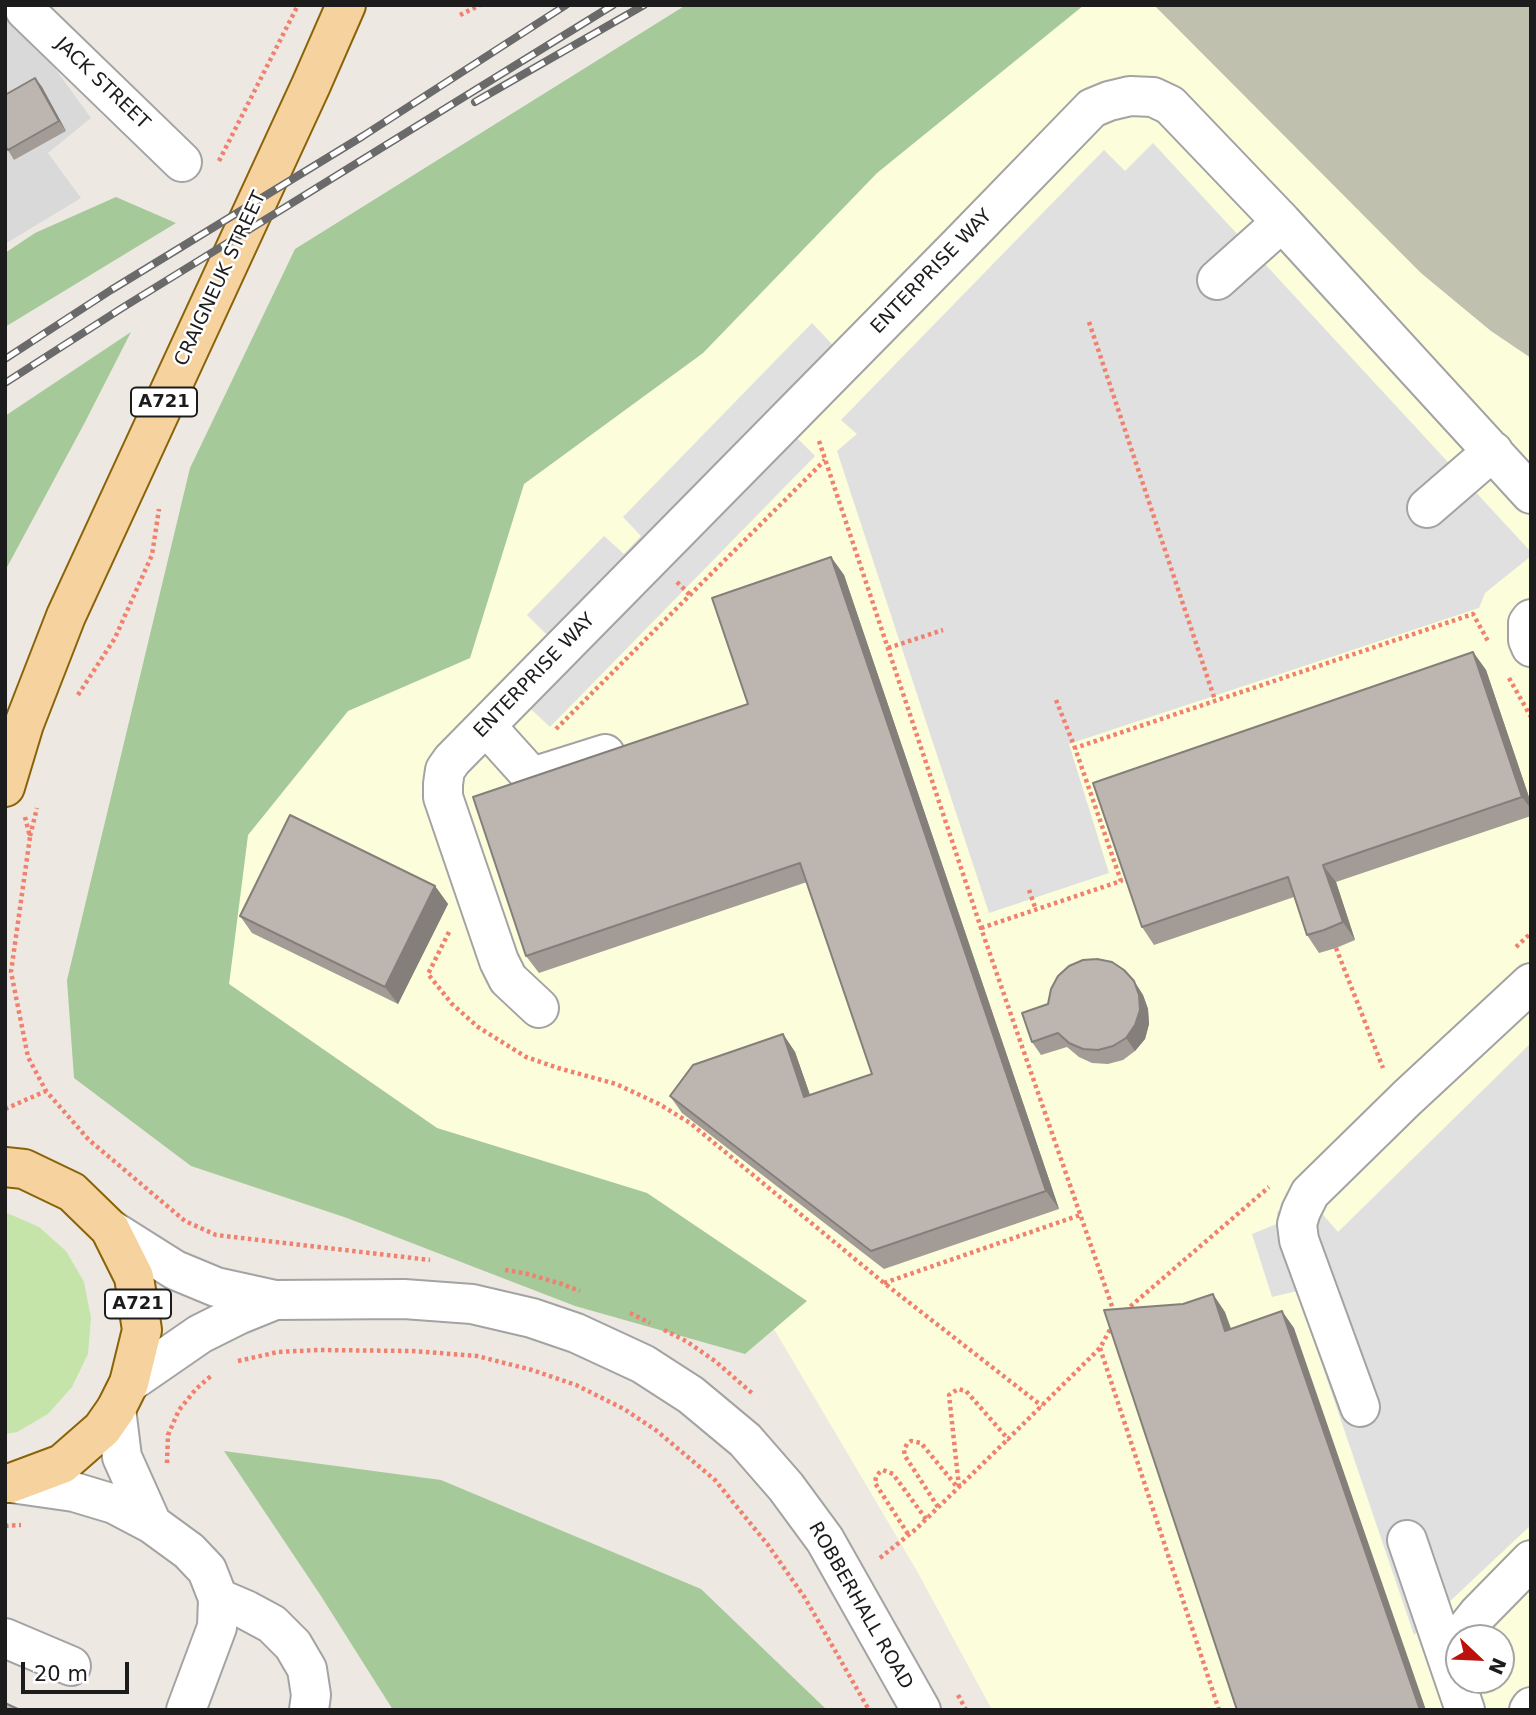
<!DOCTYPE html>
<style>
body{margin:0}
#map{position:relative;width:1536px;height:1715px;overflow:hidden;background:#ede9e2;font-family:"DejaVu Sans",sans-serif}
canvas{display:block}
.frame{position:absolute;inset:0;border:7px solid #1c1c1c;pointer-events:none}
.north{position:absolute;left:1445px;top:1624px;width:70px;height:70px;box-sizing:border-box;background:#fff;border:2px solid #a4a4a4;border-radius:50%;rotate:113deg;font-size:19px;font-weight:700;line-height:28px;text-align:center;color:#1c1c1c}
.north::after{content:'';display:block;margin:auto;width:24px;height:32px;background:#bb120d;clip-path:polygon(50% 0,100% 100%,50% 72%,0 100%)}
.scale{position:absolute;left:21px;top:1662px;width:108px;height:32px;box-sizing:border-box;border:4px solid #1c1c1c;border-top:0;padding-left:9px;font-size:21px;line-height:24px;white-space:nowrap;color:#1c1c1c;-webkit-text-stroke:5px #fff;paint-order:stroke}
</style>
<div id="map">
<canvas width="1536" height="1715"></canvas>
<div class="frame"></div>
<div class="north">N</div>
<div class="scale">20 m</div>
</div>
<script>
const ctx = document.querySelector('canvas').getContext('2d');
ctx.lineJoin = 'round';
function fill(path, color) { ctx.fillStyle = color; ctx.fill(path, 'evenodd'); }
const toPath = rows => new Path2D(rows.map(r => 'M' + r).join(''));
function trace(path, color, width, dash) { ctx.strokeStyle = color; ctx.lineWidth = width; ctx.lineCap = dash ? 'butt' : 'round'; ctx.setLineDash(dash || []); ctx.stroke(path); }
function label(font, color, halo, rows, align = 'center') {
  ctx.font = font + ' "DejaVu Sans",sans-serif'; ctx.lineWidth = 5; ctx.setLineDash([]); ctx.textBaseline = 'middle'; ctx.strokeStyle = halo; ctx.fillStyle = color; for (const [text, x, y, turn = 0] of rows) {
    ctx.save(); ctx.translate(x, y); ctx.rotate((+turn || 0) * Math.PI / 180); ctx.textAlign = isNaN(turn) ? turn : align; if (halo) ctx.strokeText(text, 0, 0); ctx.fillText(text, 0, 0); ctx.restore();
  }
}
fill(toPath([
 [5,5,9,5,91,118,48,153,81,198,5,244]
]), '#dad9d9');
fill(toPath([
 [1084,5,1154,5,1421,273,1491,331,1531,358,1531,1710,992,1710,917,1571,774,1329,806,1301,647,1193,437,1128,229,984,248,835,348,711,470,658,524,484,703,353,877,173],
 [1459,1638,1501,1638,1501,1680,1459,1680]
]), '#fbfddb');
fill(toPath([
 [1154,5,1531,5,1531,358,1491,331,1421,273]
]), '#c0c0ae');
fill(toPath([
 [5,1212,39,1227,66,1251,84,1282,91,1318,88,1354,72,1387,48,1414,17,1432,5,1434]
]), '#c5e4aa');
fill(toPath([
 [686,5,1084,5,877,173,703,353,524,484,470,658,348,711,248,835,229,984,437,1128,647,1193,807,1301,745,1354,575,1306,347,1218,191,1166,74,1078,67,980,190,468,295,249],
 [116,197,176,223,5,327,5,253,35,233],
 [131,332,84,424,5,571,5,416],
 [224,1451,441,1480,701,1589,827,1710,393,1710,321,1596]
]), '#a6c999');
fill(toPath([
 [1153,143,1531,552,1531,556,1485,593,1479,608,1069,744,1109,873,989,913,837,451,857,434,841,420,1104,150,1125,171],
 [812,323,857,371,795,436,815,456,550,727,503,683,548,636,527,615,604,536,624,554,641,536,623,517],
 [1531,1043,1531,1525,1414,1635,1297,1291,1272,1297,1252,1234,1279,1223,1277,1213,1300,1188,1338,1232]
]), '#e0e0e0');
const minor = toPath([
 [23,5,25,10,182,162],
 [1217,280,1282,222],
 [1427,508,1493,451],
 [1531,619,1528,623,1528,640,1531,647],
 [486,726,532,777,605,754],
 [539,1008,508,979,499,961,443,797,443,784,445,770,452,760,961,243,1092,108,1109,101,1130,96,1153,97,1170,105,1282,222,1531,494],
 [110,1229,175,1270,216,1287,275,1300,404,1299,472,1304,532,1318,576,1333,643,1364,691,1395,745,1440,786,1487,825,1540,921,1710],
 [129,1383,200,1334,238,1315,275,1300],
 [1360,1407,1299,1240,1297,1224,1301,1211,1310,1193,1407,1098,1531,983],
 [116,1409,122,1457,152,1524],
 [11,1483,74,1492,114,1504,152,1524,189,1551,207,1570,218,1598,217,1627,186,1710],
 [1407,1540,1452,1672],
 [218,1598,246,1610,272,1624,293,1645,307,1669,311,1695,309,1710],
 [5,1638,71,1666],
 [1459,1638,1478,1614,1531,1560],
 [1455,1648,1453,1652,1452,1672,1465,1710],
 [1529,1710,1531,1707]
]);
const major = toPath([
 [5,787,24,724,66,616,311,85,346,5],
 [5,1167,24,1169,72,1192,110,1229,134,1277,142,1330,129,1383,116,1409,102,1429,62,1464,11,1483,5,1483]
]);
trace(minor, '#a3a3a3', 42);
trace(major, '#8a6309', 42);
trace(toPath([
 [460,15,480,5],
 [219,161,298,5],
 [1089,322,1215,700],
 [819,441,981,928,1115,1315],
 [677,582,690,595],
 [888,648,943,630],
 [1509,678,1531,717],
 [78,695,115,638,152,555,159,509],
 [1056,700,1075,748],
 [556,729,825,460],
 [25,817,30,837,11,972,28,1057,46,1091,89,1140,185,1221,216,1235,430,1260],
 [30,836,37,808],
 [1029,890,1036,910],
 [981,928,1121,881,1075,748,1473,614,1489,643],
 [449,932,428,974,452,1004,478,1027,526,1057,558,1068,616,1084,659,1104,690,1123,884,1283,1042,1406],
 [1516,947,1531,933],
 [1336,948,1383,1068],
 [5,1109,46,1091],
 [505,1270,524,1273,562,1284,580,1291],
 [884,1283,1080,1215],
 [1125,1311,1269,1187],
 [630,1313,650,1323],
 [664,1330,686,1341,715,1361,753,1394],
 [1100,1348,1219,1710],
 [238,1361,278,1352,318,1350,413,1351,477,1356,532,1370,576,1385,624,1409,657,1431,715,1480,768,1545,805,1598,869,1710],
 [167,1463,168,1435,179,1410,196,1389,212,1375],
 [959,1487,949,1395,958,1389,966,1391,1008,1439,1100,1348,1112,1326],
 [938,1507,905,1456,904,1450,907,1444,911,1441,921,1443,958,1488],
 [5,1526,21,1525],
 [908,1534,875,1483,876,1477,879,1473,883,1470,893,1474,926,1519],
 [880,1558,916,1529,1008,1439],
 [958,1695,966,1710]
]), '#f0816f', 4.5, [3.5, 3.5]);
trace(minor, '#fff', 38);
trace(major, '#f5d29e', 38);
const rail = toPath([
 [475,102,644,5],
 [5,359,111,290,363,136,566,5],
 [5,383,122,308,613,5]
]);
trace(rail, '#6a6a6a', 8);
trace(rail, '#fff', 5, [16]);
fill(toPath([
 [35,78,42,87,66,131,14,160,8,150],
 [831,557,844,575,1059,1209,884,1269,682,1113,670,1096,783,1034,795,1052,810,1095,872,1074,807,882,539,973,526,956,748,704],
 [1473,652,1486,670,1531,803,1531,816,1336,882,1355,940,1336,948,1319,953,1307,935,1294,897,1154,945,1142,927],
 [435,886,448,904,398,1004,252,933,240,916],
 [1134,981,1143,995,1148,1009,1149,1024,1145,1039,1135,1051,1123,1060,1108,1064,1092,1063,1079,1057,1067,1047,1041,1055,1032,1042,1048,1004]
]), '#a39c96');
fill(toPath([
 [35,78,42,87,66,131,59,121],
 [831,557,844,575,1059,1209,1046,1191],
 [1473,652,1486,670,1531,803,1531,809,1522,797],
 [1323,865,1336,882,1355,940,1343,922],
 [435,886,448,904,398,1004,385,987],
 [1134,981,1143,995,1148,1009,1149,1024,1145,1039,1135,1051,1126,1038],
 [783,1034,795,1052,817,1115,804,1097],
 [1213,1294,1225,1312,1238,1348,1225,1331],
 [1282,1311,1294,1328,1426,1710,1420,1710]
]), '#847f7a');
const building = toPath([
 [35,78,59,121,8,150,5,146,5,95,35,78],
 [831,557,1046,1191,871,1251,670,1096,693,1065,783,1034,804,1097,872,1074,800,863,526,956,473,797,748,704,712,598,831,557],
 [1473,652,1522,797,1323,865,1343,922,1324,930,1307,935,1288,877,1142,927,1093,783,1473,652],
 [290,815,435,886,385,987,240,916,290,815],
 [1097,959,1112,962,1124,970,1134,981,1139,995,1140,1010,1135,1025,1126,1038,1113,1046,1098,1050,1083,1049,1069,1043,1058,1033,1032,1042,1022,1013,1048,1004,1051,989,1058,976,1069,966,1083,960,1097,959],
 [1213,1294,1225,1331,1282,1311,1420,1710,1237,1710,1104,1310,1183,1304,1213,1294],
 [5,1703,20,1710,5,1710,5,1703]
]);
fill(building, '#bdb5af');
trace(building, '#847f7a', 2);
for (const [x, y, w] of [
 [164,402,66],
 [138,1304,66]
]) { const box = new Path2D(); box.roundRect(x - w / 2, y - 14.5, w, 29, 5); ctx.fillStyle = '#fff'; ctx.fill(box); trace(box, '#1c1c1c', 2); }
label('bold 18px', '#1c1c1c', null, [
 ["A721",164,402],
 ["A721",138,1304]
]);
label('19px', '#1c1c1c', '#fff', [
 ["JACK STREET",102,84,44],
 ["ENTERPRISE WAY",932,272,-46],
 ["CRAIGNEUK STREET",221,279,-65],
 ["ENTERPRISE WAY",535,676,-46],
 ["ROBBERHALL ROAD",860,1606,60]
]);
</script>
